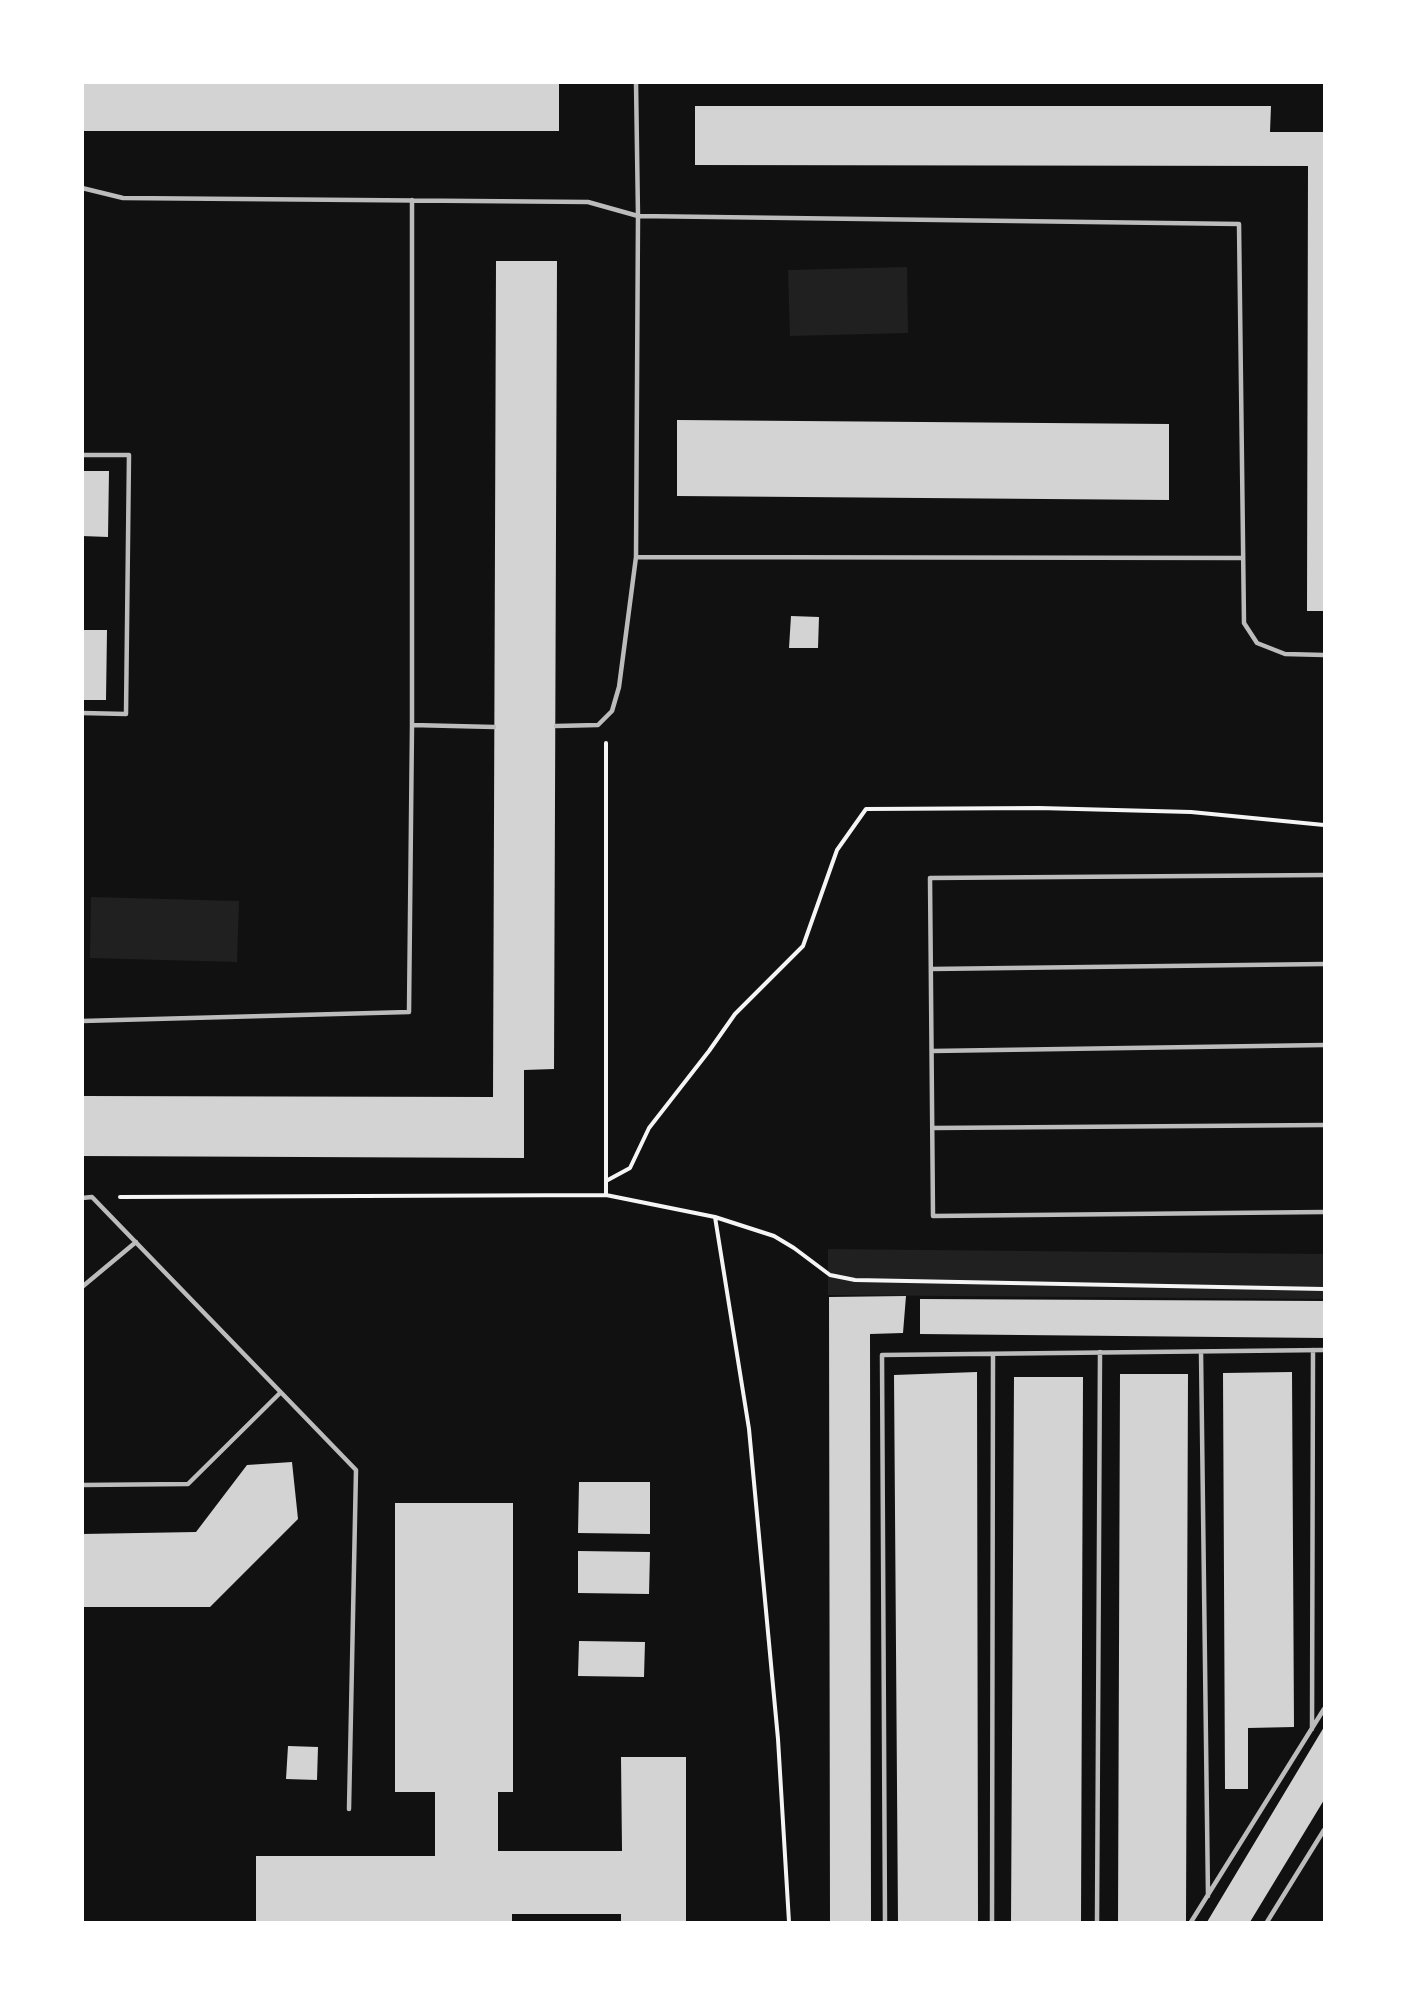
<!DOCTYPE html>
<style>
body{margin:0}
#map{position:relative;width:1407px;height:2005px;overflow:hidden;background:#111;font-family:Inter,sans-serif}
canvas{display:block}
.frame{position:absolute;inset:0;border:84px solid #fff;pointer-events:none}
</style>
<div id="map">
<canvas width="1407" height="2005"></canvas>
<div class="frame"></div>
</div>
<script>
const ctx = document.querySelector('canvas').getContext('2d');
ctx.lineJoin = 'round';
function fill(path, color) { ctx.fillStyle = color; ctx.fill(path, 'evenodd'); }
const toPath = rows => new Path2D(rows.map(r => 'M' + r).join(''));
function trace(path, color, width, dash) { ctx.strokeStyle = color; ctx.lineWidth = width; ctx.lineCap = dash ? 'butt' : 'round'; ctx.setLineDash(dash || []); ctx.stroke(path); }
fill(toPath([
 [907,267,908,333,790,336,788,270],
 [91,897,239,901,237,962,90,958],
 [828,1249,1324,1254,1324,1299,828,1295]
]), '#202020');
fill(toPath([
 [82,82,559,82,559,131,82,131],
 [695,106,1271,106,1270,132,1324,132,1324,611,1307,611,1308,166,695,165],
 [496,261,557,261,554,1069,524,1070,524,1158,82,1156,82,1096,493,1097],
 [677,420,1169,424,1169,500,677,496],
 [82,471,109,471,108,537,82,536],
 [791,616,819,617,818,648,789,648],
 [82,630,107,630,106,700,82,700],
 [906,1296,903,1333,870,1334,871,1922,830,1922,829,1297],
 [920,1299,1324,1301,1324,1338,920,1334],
 [977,1372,978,1922,898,1922,894,1375],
 [1292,1372,1294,1727,1248,1728,1248,1789,1225,1789,1223,1373],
 [1120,1374,1188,1374,1186,1922,1118,1922],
 [1014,1377,1083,1377,1081,1922,1011,1922],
 [292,1462,298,1519,210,1607,82,1607,82,1534,196,1532,247,1465],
 [579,1482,650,1482,650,1534,578,1533],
 [395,1503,513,1503,513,1792,498,1792,498,1851,622,1851,621,1757,686,1757,686,1922,621,1922,621,1914,512,1914,512,1922,256,1922,256,1856,435,1856,435,1792,395,1792],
 [578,1551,650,1552,649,1594,578,1593],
 [579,1641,645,1642,644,1677,578,1676],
 [1324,1727,1324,1800,1250,1922,1207,1922],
 [288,1746,318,1747,317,1780,286,1779]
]), '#d3d3d3');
trace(toPath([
 [606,1181,630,1168,649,1128,709,1051,735,1014,803,946,837,850,866,809,1039,808,1191,812,1324,825],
 [606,1195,715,1217,774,1236,794,1248,830,1275,855,1280,1324,1289],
 [120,1197,606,1195,606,743],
 [715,1217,749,1429,778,1739,789,1922]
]), '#f5f5f5', 4);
trace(toPath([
 [82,188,123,198,588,202,638,216,1239,224,1244,623,1257,643,1285,654,1324,655],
 [82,455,129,455,126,714,82,713],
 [636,557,1242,558],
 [412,725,412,200],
 [556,726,598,725,612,711,619,687,636,557,638,216,636,82],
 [1324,875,930,878,933,1216,1324,1212],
 [931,969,1324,964],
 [82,1021,409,1012,412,725,494,727],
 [932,1051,1324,1045],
 [933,1128,1324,1125],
 [82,1198,92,1197,356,1470,349,1809],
 [82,1287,136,1242],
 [1201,1352,1208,1896],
 [82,1485,188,1484,280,1393],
 [1312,1729,1313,1350],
 [885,1922,882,1355,1324,1350],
 [992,1922,993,1354],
 [1097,1922,1100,1352],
 [1191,1922,1324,1709],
 [1267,1922,1324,1830]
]), '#bcbcbc', 4.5);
</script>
